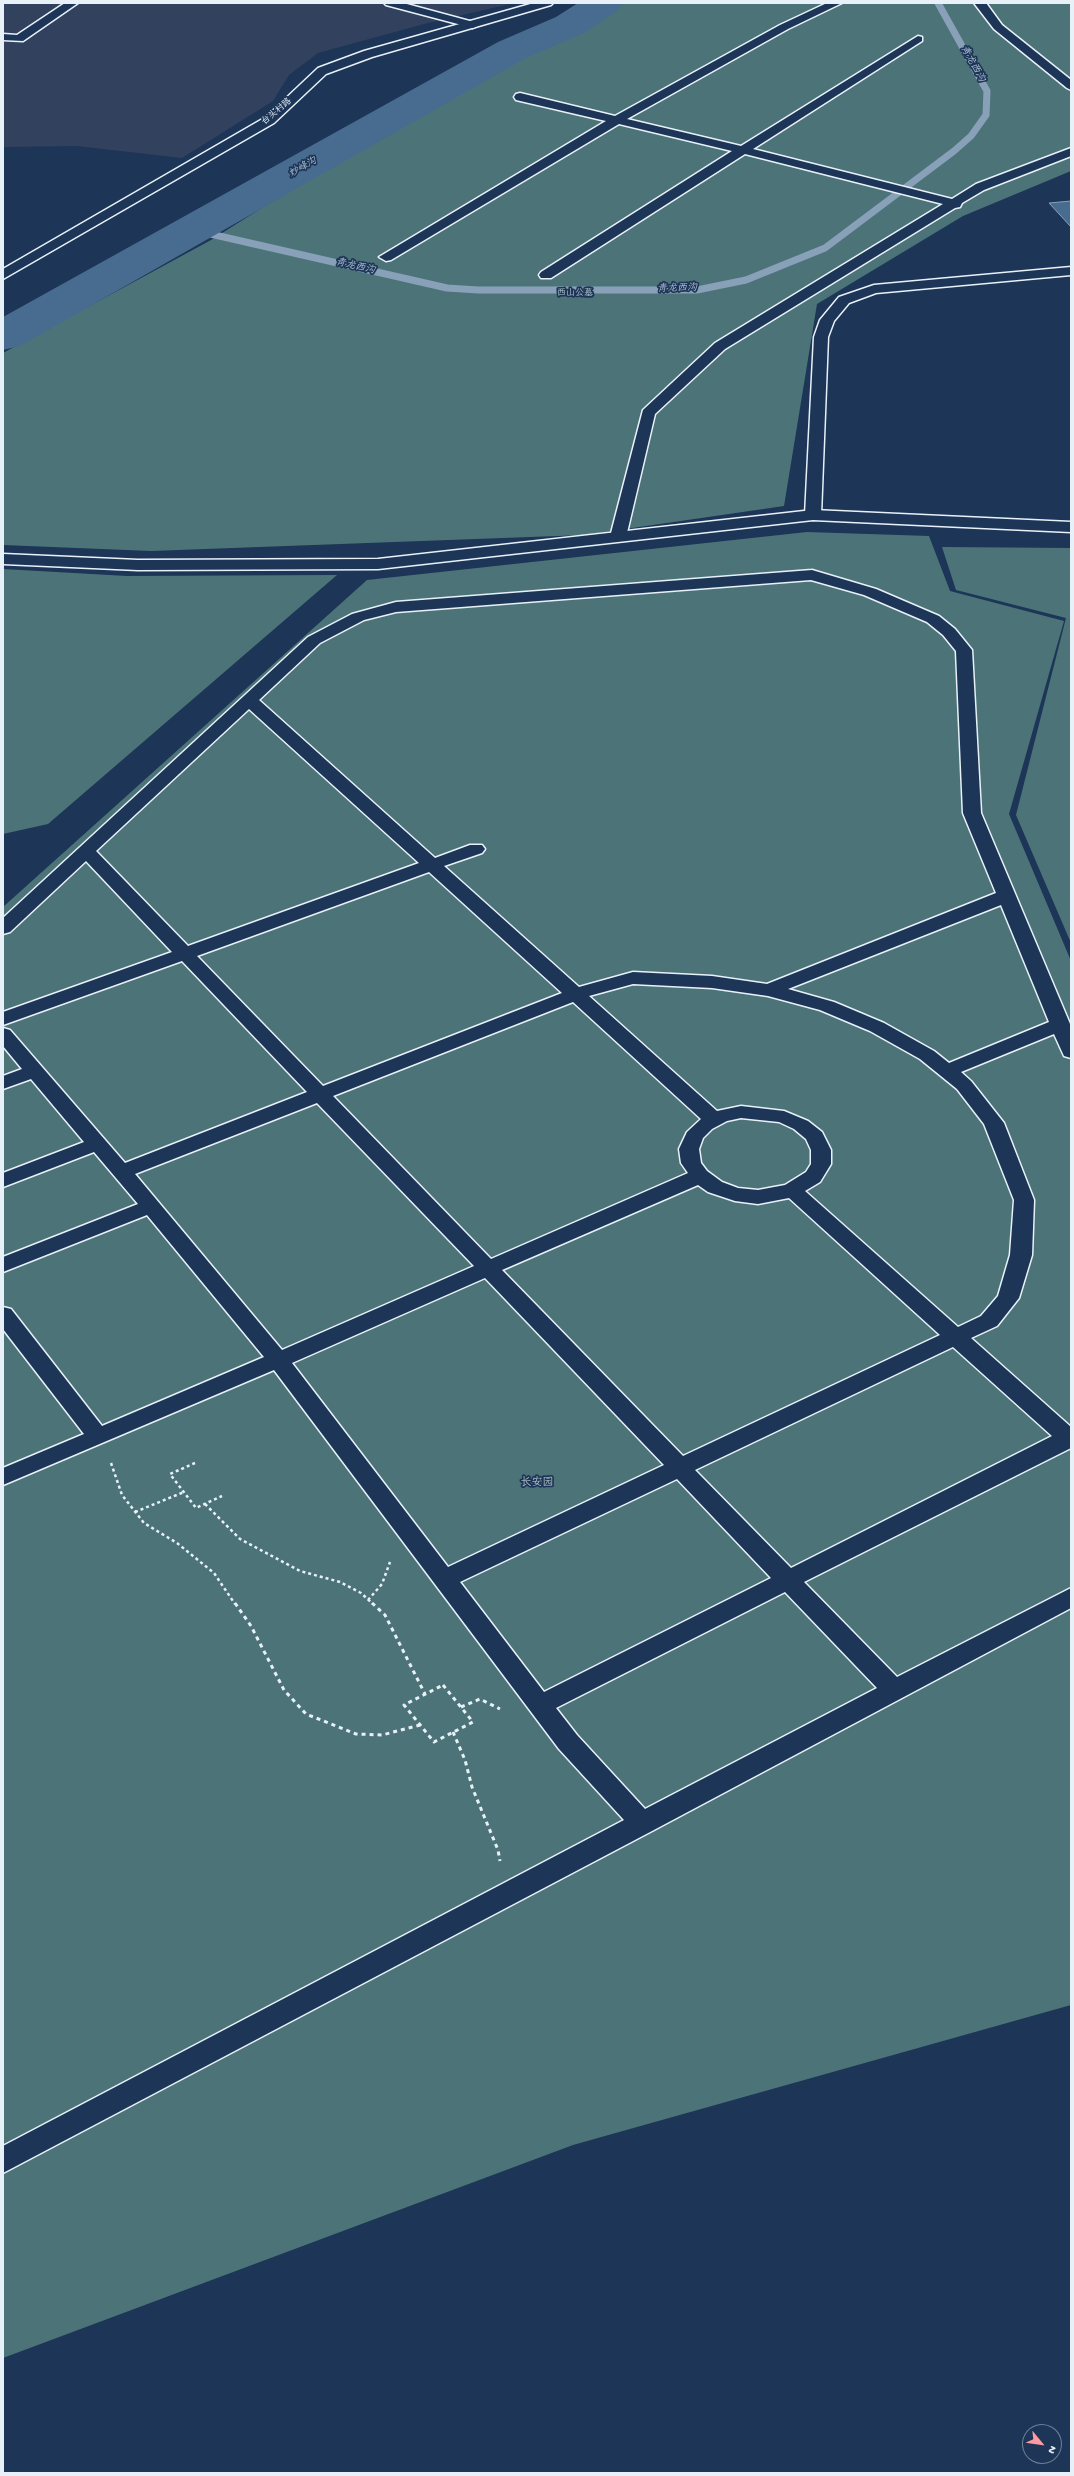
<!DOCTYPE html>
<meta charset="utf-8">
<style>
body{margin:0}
#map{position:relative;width:1074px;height:2476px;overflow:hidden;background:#1d3557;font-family:"Gochi Hand",sans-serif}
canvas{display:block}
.frame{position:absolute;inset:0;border:4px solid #e8f1f8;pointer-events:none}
.north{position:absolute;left:1022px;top:2424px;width:40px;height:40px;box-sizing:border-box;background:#1d3557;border:1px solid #6e8097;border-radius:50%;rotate:119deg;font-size:11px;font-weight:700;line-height:16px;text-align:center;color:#e8f1f8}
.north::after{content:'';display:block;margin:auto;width:14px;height:18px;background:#ff9aa2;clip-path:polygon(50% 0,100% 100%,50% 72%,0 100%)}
</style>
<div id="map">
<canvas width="1074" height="2476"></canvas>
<div class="frame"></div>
<div class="north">N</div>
</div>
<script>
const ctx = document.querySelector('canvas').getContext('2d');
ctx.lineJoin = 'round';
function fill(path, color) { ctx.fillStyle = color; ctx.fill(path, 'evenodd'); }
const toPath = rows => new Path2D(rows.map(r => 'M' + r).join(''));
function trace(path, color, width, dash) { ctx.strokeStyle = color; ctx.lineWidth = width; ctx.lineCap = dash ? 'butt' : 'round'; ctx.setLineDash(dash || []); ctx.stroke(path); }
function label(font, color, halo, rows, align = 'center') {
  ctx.font = font + ' "Gochi Hand","LXGW WenKai TC",sans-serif'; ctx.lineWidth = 3.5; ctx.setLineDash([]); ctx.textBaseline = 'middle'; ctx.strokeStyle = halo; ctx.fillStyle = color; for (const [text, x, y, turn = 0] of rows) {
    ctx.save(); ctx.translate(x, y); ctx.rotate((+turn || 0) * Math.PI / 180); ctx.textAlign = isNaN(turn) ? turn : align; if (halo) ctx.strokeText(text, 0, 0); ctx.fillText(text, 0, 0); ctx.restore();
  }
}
fill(toPath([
 [3,3,514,3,424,24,318,53,289,75,273,101,182,158,77,146,3,147]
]), '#32425e');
fill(toPath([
 [619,3,1071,3,1071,171,963,216,817,304,784,506,584,535,151,551,3,545,3,353,211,240,479,71,574,33],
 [807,532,929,536,950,591,1064,621,1009,814,1071,961,1071,2005,573,2145,3,2358,3,907,367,580],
 [942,547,1071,548,1071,943,1016,815,1066,618,956,590],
 [3,569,127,576,337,575,48,824,3,834]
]), '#4c7478');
const water = toPath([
 [1071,201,1071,227,1049,203,1071,201]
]);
fill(water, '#486c8f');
trace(water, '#88a1b9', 1);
trace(toPath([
 [193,230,447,288,478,290,697,290,746,280,825,248,954,151,971,136,986,115,987,91,938,3]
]), '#88a1b9', 7);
fill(toPath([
 [578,3,623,3,617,11,584,33,526,58,20,346,3,350,3,317,498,42,556,17,578,3]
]), '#486c8f');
const service = toPath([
 [65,3,78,3,23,41,3,40,3,34,17,35,65,3],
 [384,3,403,3,477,23,479,25,473,28,386,5,384,3],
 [827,3,842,3,788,29,627,119,741,146,918,36,922,37,922,41,753,149,952,199,976,184,1071,148,1071,156,984,190,962,203,960,207,955,208,725,349,655,414,626,537,623,540,613,540,610,537,643,410,715,343,943,204,745,154,551,278,541,278,539,275,541,272,732,151,619,124,391,260,386,261,379,257,606,121,516,100,514,97,516,94,520,93,615,116,780,25,827,3],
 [974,3,986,3,1002,25,1071,80,1071,90,1067,88,994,29,974,3],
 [812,570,876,589,939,616,955,629,972,650,981,813,1070,1024,1071,1058,1064,1056,1054,1034,961,1072,971,1081,1004,1123,1034,1200,1032,1255,1019,1298,997,1326,971,1338,1071,1427,1071,1448,804,1582,897,1677,1071,1588,1071,1608,652,1831,3,2173,3,2146,624,1820,559,1749,274,1370,3,1485,3,1468,84,1434,3,1329,3,1307,11,1309,102,1426,264,1357,147,1215,3,1272,3,1257,138,1204,94,1152,3,1187,3,1173,84,1142,31,1079,3,1089,3,1076,22,1069,3,1046,3,1028,10,1030,125,1163,307,1092,182,961,3,1025,3,1012,172,952,86,861,10,932,3,934,3,918,308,637,352,614,396,602,812,570],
 [811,580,864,595,927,622,943,635,956,651,963,813,996,893,767,984,712,976,633,972,579,987,444,866,482,853,485,849,482,845,470,845,435,858,259,700,320,643,364,620,396,612,811,580],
 [249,709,419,863,188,946,96,851,249,709],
 [429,872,562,993,323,1086,197,956,429,872],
 [1001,905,1049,1022,949,1063,934,1051,884,1023,834,1002,788,989,1001,905],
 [633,984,712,988,768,996,820,1010,870,1031,920,1059,957,1089,984,1124,1014,1200,1010,1255,998,1296,981,1316,958,1327,805,1191,820,1182,831,1164,831,1150,822,1132,808,1121,784,1111,741,1106,717,1111,589,996,633,984],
 [573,1002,701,1119,687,1132,679,1149,681,1163,688,1173,491,1259,333,1096,573,1002],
 [317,1103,474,1266,282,1350,135,1174,317,1103],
 [741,1118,779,1122,794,1129,806,1139,811,1150,811,1164,806,1172,785,1185,758,1190,738,1188,722,1182,707,1171,701,1163,699,1149,703,1138,712,1129,727,1121,741,1118],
 [698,1185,708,1192,735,1201,758,1204,789,1198,940,1335,683,1456,502,1270,698,1185],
 [485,1278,664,1465,448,1567,292,1363,485,1278],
 [953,1347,1052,1436,791,1568,695,1470,953,1347],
 [677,1479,771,1578,544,1692,460,1582,677,1479],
 [785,1592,877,1688,645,1809,577,1735,556,1708,785,1592]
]);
const minor = toPath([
 [1071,267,1071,275,876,293,849,303,834,321,828,337,821,515,819,518,807,518,805,515,814,337,820,320,839,297,874,285,1071,267]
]);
const tertiary = toPath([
 [534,3,553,3,551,5,372,57,326,74,274,123,3,279,3,269,266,117,318,68,364,51,534,3],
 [813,510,1071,522,1071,532,813,520,378,569,138,570,3,564,3,554,138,560,378,559,813,510]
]);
trace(service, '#e8f1f8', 3);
trace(minor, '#e8f1f8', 3);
trace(tertiary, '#e8f1f8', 3);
trace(toPath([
 [111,1463,122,1495,144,1523,177,1543,214,1573,235,1604],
 [195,1463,170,1474,196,1508,222,1496],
 [205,1504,240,1539,300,1571,340,1582,361,1593,373,1604],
 [135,1512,184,1492],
 [368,1600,382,1584,390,1562]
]), '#e8f1f8', 2.5, [3, 3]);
trace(toPath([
 [235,1603,251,1626,284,1690,306,1714,356,1734,382,1735,420,1725],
 [372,1603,385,1615,425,1694],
 [443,1685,473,1722,434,1742,404,1705,443,1685],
 [461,1707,480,1699,500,1709],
 [453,1732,465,1760,472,1787,498,1850,500,1861]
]), '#e8f1f8', 3, [4, 4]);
fill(service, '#1d3557');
fill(minor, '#1d3557');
fill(tertiary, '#1d3557');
label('9px', '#e8f1f8', '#1d3557', [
 ["台头村路",277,112,-40]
]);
label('9px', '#b1c5cb', '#1d3557', [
 ["西山公墓",575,294]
]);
label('italic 10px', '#b0c2d3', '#1d3557', [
 ["青龙西沟",972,64,61],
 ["妙峰沟",303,168,-29],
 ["青龙西沟",355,267,13],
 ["青龙西沟",677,289,-1]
]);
label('11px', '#b1c5cb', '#1d3557', [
 ["长安园",537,1483]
]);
</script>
